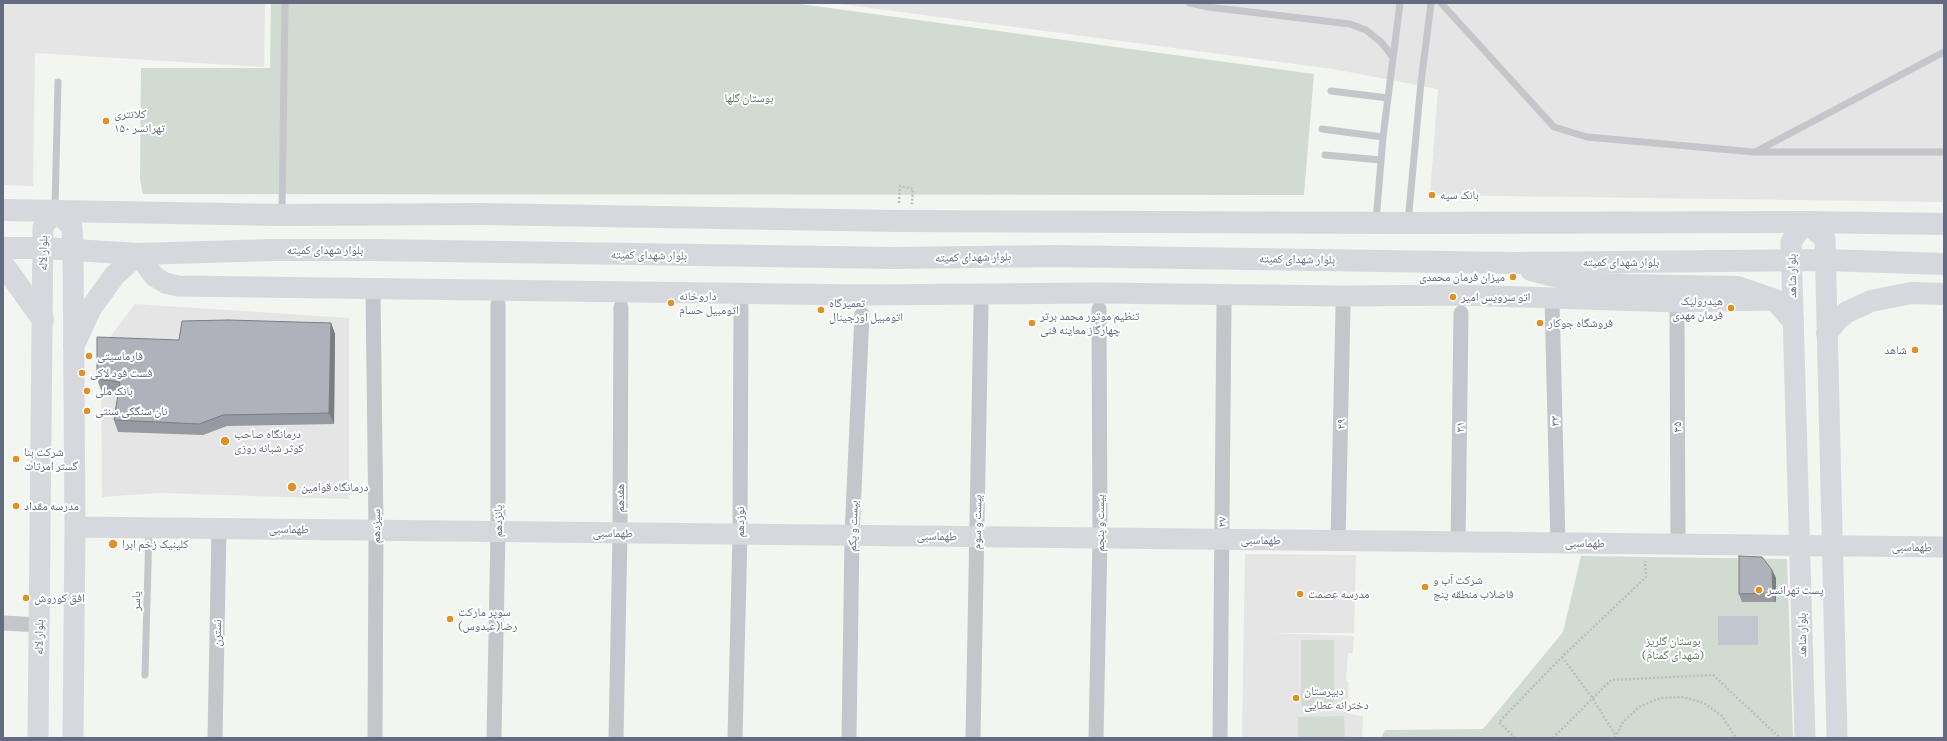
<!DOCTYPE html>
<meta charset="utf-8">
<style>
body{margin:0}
#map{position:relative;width:1947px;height:741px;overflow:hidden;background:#f3f5f1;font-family:Commissioner,sans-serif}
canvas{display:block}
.frame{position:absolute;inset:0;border:4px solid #646a82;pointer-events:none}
</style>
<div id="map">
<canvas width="1947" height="741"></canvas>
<div class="frame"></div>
</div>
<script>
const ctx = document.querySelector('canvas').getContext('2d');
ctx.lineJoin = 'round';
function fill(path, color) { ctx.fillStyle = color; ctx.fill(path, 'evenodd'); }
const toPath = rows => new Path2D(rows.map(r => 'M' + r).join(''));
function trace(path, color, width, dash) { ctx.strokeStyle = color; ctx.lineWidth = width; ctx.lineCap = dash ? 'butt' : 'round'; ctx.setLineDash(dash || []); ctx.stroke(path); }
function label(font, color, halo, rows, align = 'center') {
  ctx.font = font + ' Commissioner,"Noto Naskh Arabic",sans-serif'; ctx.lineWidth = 4; ctx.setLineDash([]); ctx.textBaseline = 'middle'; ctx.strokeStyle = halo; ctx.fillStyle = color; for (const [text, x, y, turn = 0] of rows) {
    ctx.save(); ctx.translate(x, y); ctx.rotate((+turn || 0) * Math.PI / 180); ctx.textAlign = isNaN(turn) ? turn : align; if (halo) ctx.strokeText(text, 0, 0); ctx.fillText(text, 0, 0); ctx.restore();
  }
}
fill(toPath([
 [3,3,265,3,264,67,35,53,33,186,3,185],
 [833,3,1944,3,1944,202,1430,195,1438,89,1333,69],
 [135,304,349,318,349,499,159,493,102,497,101,349],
 [1245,554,1356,555,1354,633,1268,633,1354,636,1353,653,1348,653,1346,681,1348,681,1349,714,1363,716,1362,738,1242,738]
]), '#e4e5e4');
fill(toPath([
 [271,3,793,3,1314,74,1304,195,143,194,140,179,141,68,270,68],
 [1581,556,1787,559,1793,738,1381,738,1385,730,1483,729,1563,632],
 [1301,640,1334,640,1334,706,1301,706],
 [1344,716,1345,737,1298,738,1298,717]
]), '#d2dbd2');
fill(toPath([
 [1718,616,1758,616,1758,645,1718,645]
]), '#c2c7cf');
trace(toPath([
 [899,203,900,186,913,189,912,204],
 [1562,657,1593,699,1616,736],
 [1515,738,1499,722,1562,657,1646,577,1645,561],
 [1553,738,1611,680,1713,675,1780,738],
 [1615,738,1623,722,1639,707,1660,698,1683,697,1704,703,1722,716,1736,738]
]), '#bcbdc0', 2.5, [2, 2]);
trace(toPath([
 [1190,3,1208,7,1350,24,1366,30,1381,42,1393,57],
 [1441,3,1554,127,1587,137,1754,152,1944,152],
 [1331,91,1388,98],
 [1322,129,1383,137],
 [1755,152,1944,52],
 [1325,155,1381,160],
 [55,208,58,82],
 [282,213,285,3],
 [1376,221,1383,137,1400,3],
 [1408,222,1421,82,1431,3],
 [145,675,149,529]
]), '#c5c6cb', 7);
trace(toPath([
 [373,290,376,530,375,738],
 [1552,299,1558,543],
 [1677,311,1678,544],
 [1338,540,1343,308],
 [1458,542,1461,313],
 [3,623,39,625],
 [215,738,219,528],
 [494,738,498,531,498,304],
 [616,738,620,533,621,307],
 [735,738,740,534,741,306],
 [849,738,852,535,862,314],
 [973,738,981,306],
 [1096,738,1100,538,1099,309],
 [1220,738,1224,305]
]), '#c5c6cb', 15);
trace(toPath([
 [138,254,154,276,165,283,178,286,864,295,1099,293,1344,296,1461,295,1676,302,1770,300],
 [75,527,1944,547],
 [38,738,43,227,55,210,72,227,73,249,75,527,73,738],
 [1805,738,1791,242,1805,222,1825,239,1837,738]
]), '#d6d8de', 21);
trace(toPath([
 [3,210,282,215,481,214,897,221,1408,223,1805,222,1944,224],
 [3,248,43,248,138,254,273,250,374,250,893,258,1055,256,1513,263,1826,260,1944,264],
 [3,264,43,320],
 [1531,270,1566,279,1626,285,1737,287,1775,300,1793,321],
 [1827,333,1837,320,1847,312,1871,301,1911,293,1944,294],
 [74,345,91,308,114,276,138,254]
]), '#d6d8de', 22);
fill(toPath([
 [331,323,335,334,334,424,227,426,203,435,118,432,114,420,118,393,101,390,97,379,179,340],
 [1772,570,1776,578,1776,602,1742,602,1739,594]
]), '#9699a0');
fill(toPath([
 [331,323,335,334,334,424,329,413],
 [1772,570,1776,578,1776,602,1773,593]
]), '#7a7d82');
const building = toPath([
 [228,320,331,323,329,413,223,415,199,424,114,420,120,382,97,379,97,337,179,340,182,321,228,320],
 [1739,556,1762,557,1772,570,1773,593,1739,594,1739,556]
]);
fill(building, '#afb2ba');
trace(building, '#7a7d82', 1);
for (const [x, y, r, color] of [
 [106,121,4,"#e19024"],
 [1432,195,4,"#e19024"],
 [1513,277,4,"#e19024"],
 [1453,297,4,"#e19024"],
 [671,303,4,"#e19024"],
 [1731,308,4,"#e19024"],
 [821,310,4,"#e19024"],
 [1032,323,4,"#e19024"],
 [1540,323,4,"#e19024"],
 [1915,350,4,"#e19024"],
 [89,356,4,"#e19024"],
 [82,373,4,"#e19024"],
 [87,391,4,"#e19024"],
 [87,411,4,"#e19024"],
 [225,441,5,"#e19024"],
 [16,459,4,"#e19024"],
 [292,487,5,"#e19024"],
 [16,506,4,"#e19024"],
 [113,544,5,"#e19024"],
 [1425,587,4,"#e19024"],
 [1759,590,4,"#e19024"],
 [1300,594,4,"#e19024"],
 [26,598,4,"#e19024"],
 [450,619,4,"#e19024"],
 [1296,698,4,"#e19024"]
]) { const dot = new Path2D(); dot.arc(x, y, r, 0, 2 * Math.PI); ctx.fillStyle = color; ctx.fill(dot); trace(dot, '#fff', 1.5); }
label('12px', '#627965', '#fff', [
 ["بوستان گلها",749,98],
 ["بوستان گلریز",1673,641],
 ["(شهدای گمنام)",1673,655]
]);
label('12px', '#646a82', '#fff', [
 ["کلانتری",114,114],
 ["۱۵۰ تهرانسر",114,128],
 ["بانک سپه",1440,195],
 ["میزان فرمان محمدی",1505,277,"right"],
 ["داروخانه",679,296],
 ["اتومبیل حسام",679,310],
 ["اتو سرویس امیر",1461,297],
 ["هیدرولیک",1723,301,"right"],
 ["فرمان مهدی",1723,315,"right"],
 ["تعمیرگاه",829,303],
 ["اتومبیل اورجینال",829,317],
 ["تنظیم موتور محمد برتر",1040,316],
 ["چهارگاز معاینه فنی",1040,330],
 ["فروشگاه جوکار",1548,323],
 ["شاهد",1907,350,"right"],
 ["فارماسیتی",97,356],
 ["فست فود لاکی",90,373],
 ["بانک ملی",95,391],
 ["نان سنگکی سنتی",95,411],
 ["درمانگاه صاحب",234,434],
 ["کوثر شبانه روزی",234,448],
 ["شرکت بنا",24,452],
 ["گستر امرتات",24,466],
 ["درمانگاه قوامین",301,487],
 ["مدرسه مقداد",24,506],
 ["کلینیک زخم ابرا",122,544],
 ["شرکت آب و",1433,580],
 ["فاضلاب منطقه پنج",1433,594],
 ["پست تهرانسر",1767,590],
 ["مدرسه عصمت",1308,594],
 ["افق کوروش",34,598],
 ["سوپر مارکت",458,612],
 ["رضا(عبدوس)",458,626],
 ["دبیرستان",1304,691],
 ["دخترانه عطایی",1304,705]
], 'left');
label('12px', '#646a82', '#fff', [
 ["بلوار شهدای کمیته",325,250],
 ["بلوار لاله",43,253,-89],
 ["بلوار شهدای کمیته",649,255,1],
 ["بلوار شهدای کمیته",973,257,-1],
 ["بلوار شهدای کمیته",1297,259,1],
 ["بلوار شهدای کمیته",1621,262],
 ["بلوار شاهد",1792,276,-91],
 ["۳۳",1555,421,-91],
 ["۲۹",1341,424,-89],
 ["۳۱",1460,427,-89],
 ["۳۵",1677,427,-90],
 ["هفدهم",620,498,-90],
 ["پانزدهم",498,521,-90],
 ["نوزدهم",740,522,-90],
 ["بیست و سوم",977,522,-89],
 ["۲۷",1222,522,-89],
 ["بیست و پنجم",1100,523,-90],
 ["سیزدهم",376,526,-90],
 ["بیست و یکم",853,526,-88],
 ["طهماسبی",289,529,1],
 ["طهماسبی",613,533,1],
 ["طهماسبی",937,536,1],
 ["طهماسبی",1261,540,1],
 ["طهماسبی",1585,543,1],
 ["طهماسبی",1912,547,1],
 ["یاسر",136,601,-89],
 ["نسترن",217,633,-89],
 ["بلوار شاهد",1802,635,-91],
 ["بلوار لاله",39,637,-89]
]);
</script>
